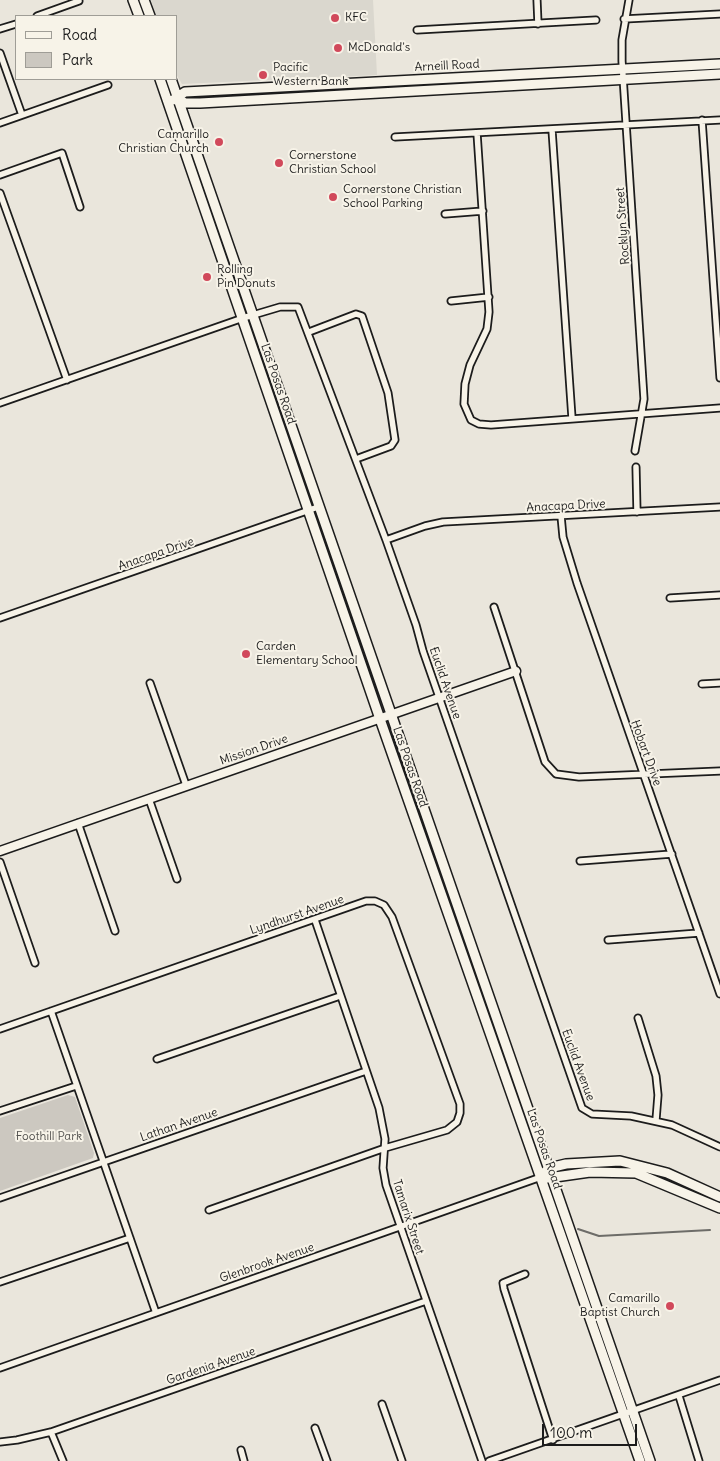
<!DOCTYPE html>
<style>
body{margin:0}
#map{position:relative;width:720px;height:1461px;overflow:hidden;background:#eae6dc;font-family:Delius,sans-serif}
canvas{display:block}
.legend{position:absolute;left:15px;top:15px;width:162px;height:65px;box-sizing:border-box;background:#f7f3e8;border:1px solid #9f9d96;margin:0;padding:6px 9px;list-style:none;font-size:15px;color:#1c1c1c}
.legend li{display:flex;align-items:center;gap:10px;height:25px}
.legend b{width:25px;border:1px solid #9f9d96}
.scale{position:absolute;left:542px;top:1424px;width:95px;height:22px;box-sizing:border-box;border:2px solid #1c1c1c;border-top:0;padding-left:6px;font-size:15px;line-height:18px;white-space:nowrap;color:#1c1c1c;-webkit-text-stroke:4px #f7f3e8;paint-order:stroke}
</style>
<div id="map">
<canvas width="720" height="1461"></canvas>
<ul class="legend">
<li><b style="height:6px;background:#f7f3e8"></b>Road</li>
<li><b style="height:14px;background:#ccc8c0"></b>Park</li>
</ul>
<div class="scale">100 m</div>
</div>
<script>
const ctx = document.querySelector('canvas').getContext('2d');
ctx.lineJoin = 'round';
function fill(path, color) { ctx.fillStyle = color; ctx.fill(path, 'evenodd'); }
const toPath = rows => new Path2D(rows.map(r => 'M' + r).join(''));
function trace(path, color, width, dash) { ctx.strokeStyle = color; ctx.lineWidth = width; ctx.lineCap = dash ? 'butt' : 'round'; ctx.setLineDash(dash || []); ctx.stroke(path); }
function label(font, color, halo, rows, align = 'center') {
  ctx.font = font + ' Delius,sans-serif'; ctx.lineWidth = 4; ctx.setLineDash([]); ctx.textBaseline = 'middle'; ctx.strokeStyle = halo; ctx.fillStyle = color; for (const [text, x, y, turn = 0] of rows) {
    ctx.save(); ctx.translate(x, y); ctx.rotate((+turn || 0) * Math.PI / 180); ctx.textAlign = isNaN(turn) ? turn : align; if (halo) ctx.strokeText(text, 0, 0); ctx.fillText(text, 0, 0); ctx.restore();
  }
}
fill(toPath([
 [151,0,373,0,377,75,182,84,176,74,176,16,156,16]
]), '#dad7ce');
fill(toPath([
 [68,1095,75,1097,94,1153,93,1158,0,1191,0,1118]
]), '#ccc8c0');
trace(toPath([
 [578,1229,599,1236,710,1230]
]), '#6d6c68', 2);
const minor = toPath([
 [537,0,538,24],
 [629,0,622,40,622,61,644,399,635,451],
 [37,16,79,1],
 [624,19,720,14],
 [0,29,16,24],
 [417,30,596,20],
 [0,53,22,115],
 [702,120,720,378],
 [0,123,108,85],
 [552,130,572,418],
 [477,133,489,312,487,329,470,365,465,384,464,404,471,420,479,424,491,425,720,408],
 [395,137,720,120],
 [0,175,62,153,80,207],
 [0,193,67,380],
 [445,214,483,211],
 [451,301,489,297],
 [309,332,356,314,362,316,388,393,395,440,391,446,356,459],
 [0,403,243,318,280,307,298,307,386,540,416,625,423,651,582,1108,592,1114,631,1116,672,1125,720,1147],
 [636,467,637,512],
 [561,516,563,537,577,583,720,994],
 [386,540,425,526,443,522,720,507],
 [670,598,720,595],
 [494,607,545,762,556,774,579,777,720,771],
 [0,618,318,507],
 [150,683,186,785],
 [702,684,720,683],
 [149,799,177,879],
 [78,823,115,931],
 [580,861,672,854],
 [0,862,35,963],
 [315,920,379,1108,385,1139,383,1168,386,1185,482,1461],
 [608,940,699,933],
 [51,1011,156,1313],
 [638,1018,656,1076,658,1095,656,1120],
 [0,1029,366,901,375,901,384,905,392,917,460,1104,460,1113,457,1122,447,1130,385,1148,209,1210],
 [157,1059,340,996],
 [0,1111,76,1086],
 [0,1198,366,1071],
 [525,1274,503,1283,504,1289,553,1440],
 [0,1282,130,1238],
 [0,1368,541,1177],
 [679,1396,699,1461],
 [382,1404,402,1461],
 [315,1428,327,1461],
 [51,1432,63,1461],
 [0,1442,17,1440,51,1432,426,1301],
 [241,1450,244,1461],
 [489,1461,720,1380]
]);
const tertiary = toPath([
 [0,851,516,671]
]);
const secondary = toPath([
 [133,0,139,16],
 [144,0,150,16],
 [160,79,380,719,640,1461],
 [171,79,650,1461],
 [178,99,185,103,200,103,720,74],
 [173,100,185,92,720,64],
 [546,1171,549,1168,566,1164,620,1161,667,1173,720,1197],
 [548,1178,590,1172,636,1173,720,1208]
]);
trace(minor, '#1c1c1c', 9);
trace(tertiary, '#1c1c1c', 11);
trace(secondary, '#1c1c1c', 12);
trace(minor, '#f7f3e8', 5.5);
trace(tertiary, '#f7f3e8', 8);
trace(secondary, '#f7f3e8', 9);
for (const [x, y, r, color] of [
 [335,18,5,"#d1495b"],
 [338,48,5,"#d1495b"],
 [263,75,5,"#d1495b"],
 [219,142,5,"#d1495b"],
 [279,163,5,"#d1495b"],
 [333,197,5,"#d1495b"],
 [207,277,5,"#d1495b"],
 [246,654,5,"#d1495b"],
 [670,1306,5,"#d1495b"]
]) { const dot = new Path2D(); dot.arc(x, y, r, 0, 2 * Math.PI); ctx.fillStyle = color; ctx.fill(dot); trace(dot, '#f7f3e8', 2); }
label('12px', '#1c1c1c', '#f7f3e8', [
 ["KFC",345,18],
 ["McDonald's",348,48],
 ["Pacific",273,68],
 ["Western Bank",273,82],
 ["Camarillo",209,135,"right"],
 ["Christian Church",209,149,"right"],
 ["Cornerstone",289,156],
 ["Christian School",289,170],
 ["Cornerstone Christian",343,190],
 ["School Parking",343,204],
 ["Rolling",217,270],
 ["Pin Donuts",217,284],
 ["Carden",256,647],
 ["Elementary School",256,661],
 ["Camarillo",660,1299,"right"],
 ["Baptist Church",660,1313,"right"]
], 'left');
label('12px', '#1c1c1c', '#f7f3e8', [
 ["Arneill Road",447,66,-3],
 ["Rocklyn Street",623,226,-94],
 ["Las Posas Road",278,384,71],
 ["Anacapa Drive",566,506,-3],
 ["Anacapa Drive",156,554,-19],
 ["Euclid Avenue",445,683,71],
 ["Mission Drive",254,750,-19],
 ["Hobart Drive",646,753,70],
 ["Las Posas Road",410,767,71],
 ["Lyndhurst Avenue",297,915,-19],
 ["Euclid Avenue",578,1065,70],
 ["Lathan Avenue",179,1125,-19],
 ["Las Posas Road",544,1149,71],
 ["Tamarix Street",408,1217,72],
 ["Glenbrook Avenue",267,1263,-19],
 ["Gardenia Avenue",211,1366,-19]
]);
label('12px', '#51504d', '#f7f3e8', [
 ["Foothill Park",49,1137]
]);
</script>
